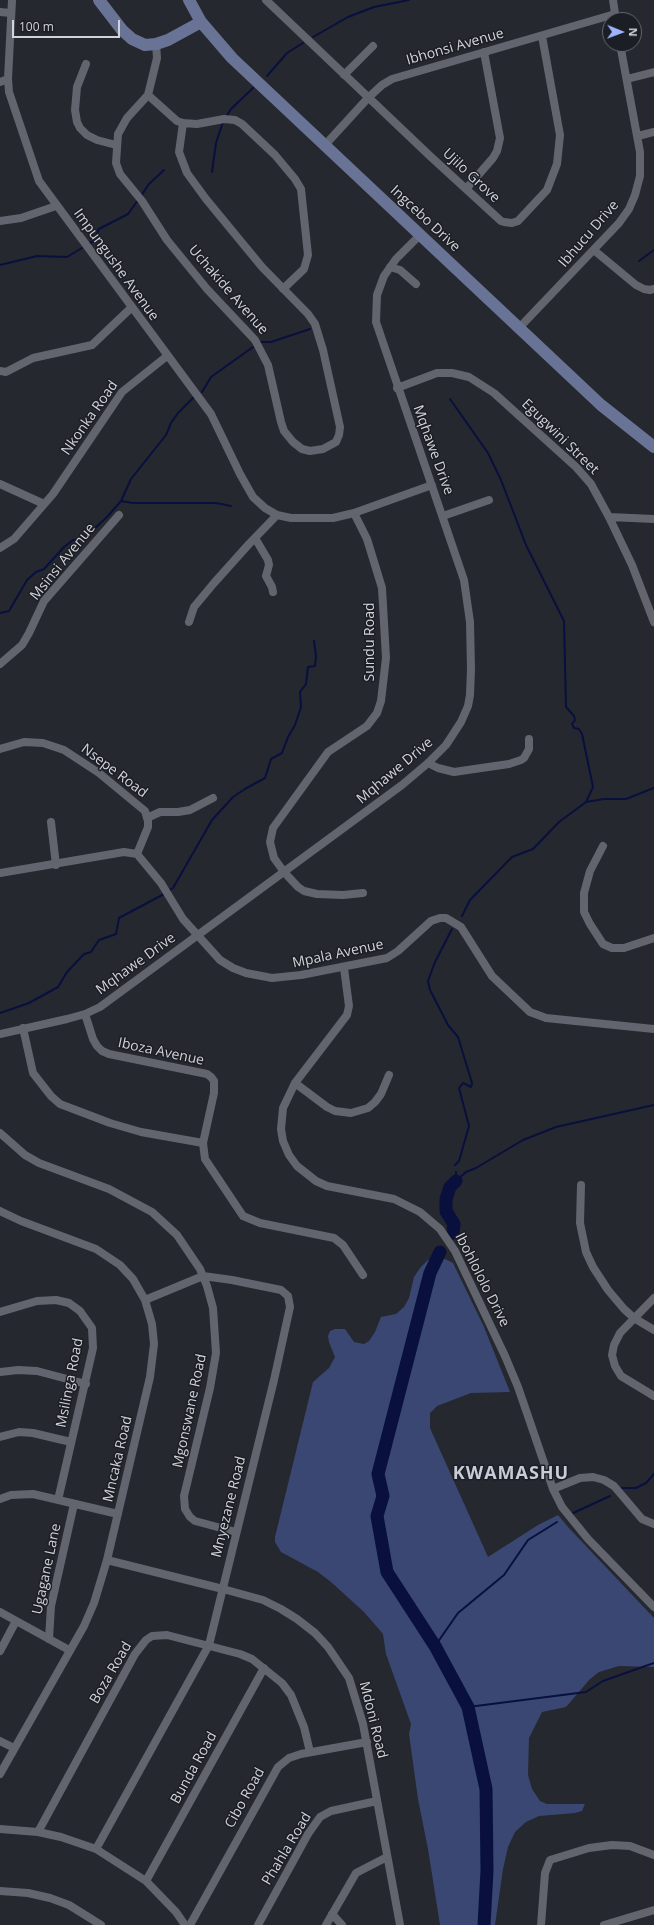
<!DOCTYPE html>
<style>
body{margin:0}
#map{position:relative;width:654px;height:1925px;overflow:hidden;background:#25282f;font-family:"Open Sans",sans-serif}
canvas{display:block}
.north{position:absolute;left:602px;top:12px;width:40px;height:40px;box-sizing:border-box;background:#1c1e25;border:1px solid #64666d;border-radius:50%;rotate:91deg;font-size:11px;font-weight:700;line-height:16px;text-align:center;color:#d1d3d8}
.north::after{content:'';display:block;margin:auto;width:14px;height:18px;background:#9db4fd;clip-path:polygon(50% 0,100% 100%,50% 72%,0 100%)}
.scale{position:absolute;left:12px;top:20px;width:108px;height:18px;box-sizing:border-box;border:2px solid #d1d3d8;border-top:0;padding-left:5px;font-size:12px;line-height:14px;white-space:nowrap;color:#d1d3d8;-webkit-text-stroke:3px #1c1e25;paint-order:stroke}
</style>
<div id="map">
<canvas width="654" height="1925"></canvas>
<div class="north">N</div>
<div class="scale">100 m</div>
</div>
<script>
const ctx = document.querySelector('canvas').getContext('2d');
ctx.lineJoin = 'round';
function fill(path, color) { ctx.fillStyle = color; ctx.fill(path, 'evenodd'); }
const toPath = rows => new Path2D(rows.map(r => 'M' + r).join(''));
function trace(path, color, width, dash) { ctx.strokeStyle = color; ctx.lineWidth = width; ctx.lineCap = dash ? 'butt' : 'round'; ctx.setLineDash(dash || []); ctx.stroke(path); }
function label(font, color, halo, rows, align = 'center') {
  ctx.font = font + ' "Open Sans",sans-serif'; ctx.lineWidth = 3; ctx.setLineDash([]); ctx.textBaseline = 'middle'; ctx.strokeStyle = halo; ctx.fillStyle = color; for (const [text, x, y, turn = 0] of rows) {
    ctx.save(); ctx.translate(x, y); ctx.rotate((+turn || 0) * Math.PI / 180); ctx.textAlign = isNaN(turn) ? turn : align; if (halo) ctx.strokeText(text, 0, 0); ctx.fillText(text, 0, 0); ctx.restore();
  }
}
fill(toPath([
 [445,1259,453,1263,484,1327,510,1392,471,1393,437,1406,430,1413,430,1428,488,1557,538,1525,558,1515,568,1527,654,1618,654,1667,619,1666,599,1672,590,1679,566,1707,542,1712,529,1738,528,1775,532,1789,540,1801,547,1804,585,1804,582,1811,575,1813,539,1816,526,1822,515,1832,508,1847,503,1869,495,1925,440,1925,428,1849,418,1799,409,1734,411,1724,386,1654,383,1634,364,1612,331,1582,318,1572,281,1552,275,1542,275,1537,313,1382,329,1368,335,1357,329,1342,328,1336,330,1331,335,1329,345,1329,354,1342,364,1344,369,1341,375,1332,381,1317,396,1314,404,1307,409,1298,414,1277,420,1268,428,1260]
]), '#3a4772');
trace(toPath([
 [313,37,348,17,374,7,409,0],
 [267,76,287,53,303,43],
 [226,117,231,109,253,88],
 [212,172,216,143,223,122],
 [141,196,149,184,164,170],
 [90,243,94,241,99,229,128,214,138,200],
 [639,261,654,250],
 [0,265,37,256,67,257,82,248],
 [261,342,271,342,310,329],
 [202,392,211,377,253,347],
 [450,399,488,453,501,480,526,545,564,621,566,707,574,716,575,720,572,724,574,728,579,729,582,734,593,787,586,802,559,822,533,849,512,857,470,900,462,916],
 [121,501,133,503,216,503,231,506],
 [0,613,9,611,27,580,36,572,44,569,64,547,73,540,83,539,107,517,121,501,131,479,166,435,171,423,178,413,193,398],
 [586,802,604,799,626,799,654,788],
 [168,891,173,888,212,820,233,797,245,789,265,778,271,759,282,753,288,737,295,725,301,707,300,692,306,684,308,667,315,666,316,656,314,641],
 [452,929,435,962,428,981,430,990,448,1025,458,1037,472,1083,471,1087,463,1083,459,1088,469,1126,459,1161,455,1165],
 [0,1013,29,1003,58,987,67,972,84,954,91,952,99,940,116,934,119,918,164,894],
 [456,1181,466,1172,476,1168,523,1140,556,1127,654,1105],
 [456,1181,456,1172],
 [622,1488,636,1488,646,1483,654,1474],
 [571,1514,610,1496],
 [435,1646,458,1613,504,1575,528,1540,557,1522],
 [468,1707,586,1692,603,1681,654,1663]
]), '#09103e', 2);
trace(toPath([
 [453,1233,454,1224,446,1211,446,1199,450,1187,456,1181],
 [440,1252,430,1273,378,1474,383,1496,377,1516,387,1572,435,1646,468,1707,486,1789,487,1871,484,1925]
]), '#09103e', 13);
trace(toPath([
 [12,0,8,79,9,92,39,181,211,414,240,474,253,497,265,508,277,515,291,518,333,518,354,513,432,485],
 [266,0,430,156,501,221,504,222,512,223,518,221,547,190,557,164,560,135,542,36],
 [613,0,616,20],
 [0,12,11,13],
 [156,44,157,58,148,95,177,121,183,123,197,124,224,119,235,120,242,124,275,155,295,179,301,189,308,255,304,269,283,289],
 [86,64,77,87,75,110,77,122,80,128,87,135,97,140,116,145],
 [344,75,373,46],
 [627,79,654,72],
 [0,82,8,79],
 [148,95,127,118,118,134,116,163,120,174,142,201,167,240,207,289,255,340,268,365,281,422,284,431,293,442,302,449,310,451,323,449,336,442,339,435,340,427,323,350,315,324,308,314,262,267,206,199,187,173,179,152,183,123],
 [638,136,654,132],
 [325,145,368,98,382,85,392,79,615,14],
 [466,189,493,158,497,151,500,138,484,52],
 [0,221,21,218,56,206],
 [595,251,636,285,644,289,650,290,654,289],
 [390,267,400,270,416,284],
 [519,328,619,223,629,209,635,195,640,176,640,152,620,44],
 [0,371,6,372,33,358,92,345,132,307],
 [397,388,437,373,452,373,469,377,494,393,576,467,591,484,609,517,632,565,654,622],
 [0,484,44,504],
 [354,513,367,539,382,588,386,658,381,701,377,713,367,726,328,752,273,828,270,842,274,858,284,872,298,887,304,891,317,894,343,895,363,893],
 [443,516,489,500],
 [609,517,654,519],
 [255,538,268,560,269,565,266,576,272,587,273,592],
 [0,548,14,539,53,494,122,392,167,356],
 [189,622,194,607,214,583,249,544,277,515],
 [0,664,22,645,29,633,44,601,119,515],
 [0,749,24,742,43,743,64,750,99,773,145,811,148,821,148,827,137,854],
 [428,763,438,768,454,772,509,764,521,760,524,758,529,749,529,739],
 [147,818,160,812,178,812,190,810,213,798],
 [51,822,56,865],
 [603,846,590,871,584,893,584,912,590,924,603,944,612,948,624,948,654,938],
 [0,873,124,852,137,854,161,883,183,919,220,960,233,968,246,973,272,978,301,975,387,958,398,951,431,921,440,918,446,918,461,927,492,976,530,1012,546,1018,654,1029],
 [344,968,349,1006,347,1015,295,1083,283,1108,281,1129,283,1141,289,1155,297,1166,316,1181,327,1186,394,1199,420,1212,440,1229,455,1251,505,1356,518,1387,553,1489,562,1507,588,1539,654,1607],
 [85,1014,93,1039,97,1046,102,1051,109,1054,207,1074,211,1077,214,1081,214,1093,203,1143],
 [23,1028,33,1073,51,1096,60,1104,110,1123,141,1132,203,1143,205,1159,243,1216,260,1223,334,1238,343,1245,363,1275],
 [0,1034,67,1019,85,1014,100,1007,402,785,428,763,446,745,461,722,468,706,470,695,471,669,470,622,464,580,376,322,377,295,384,276,396,259,420,235],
 [295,1083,327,1107,335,1111,351,1113,368,1108,375,1102,381,1094,389,1075],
 [0,1133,25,1155,39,1163,109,1189,152,1212,177,1235,200,1269,207,1286,213,1308,216,1353,210,1388,184,1496,185,1509,190,1517,195,1521,236,1532],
 [581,1185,580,1223,586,1252,593,1267,608,1290,624,1309,634,1318,654,1330],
 [0,1211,21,1221,96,1249,120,1265,133,1279,145,1300,152,1324,154,1344,150,1377,107,1560,94,1603,84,1626,0,1774],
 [654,1298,620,1333,614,1345,612,1355,615,1366,621,1376,654,1396],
 [0,1312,37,1301,56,1300,69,1303,80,1311,92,1328,93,1348,58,1500],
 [0,1372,18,1370,37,1371,86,1384],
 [0,1437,19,1432,33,1433,71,1442],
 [553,1489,580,1478,593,1477,604,1480,614,1486,642,1519,654,1524],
 [0,1499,11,1495,33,1494,118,1514],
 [107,1560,223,1589,263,1600,281,1609,297,1619,315,1633,328,1647,349,1678,363,1724,400,1925],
 [0,1612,69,1650],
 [49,1639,51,1606,74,1504],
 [0,1651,16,1621],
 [0,1741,14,1748],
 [0,1829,38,1832,61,1837,96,1849,146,1881,176,1912,185,1925],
 [38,1832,135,1654,146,1640,152,1636,167,1635,240,1654,252,1659,282,1683,291,1695,304,1727,310,1752],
 [96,1849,209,1645,274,1380,290,1307,288,1296,281,1290,232,1280,203,1276,145,1300],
 [146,1881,264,1668],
 [0,1891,28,1893,50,1898,69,1905,101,1925],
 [332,1914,342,1925],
 [190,1925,278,1767,289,1758,301,1754,367,1742],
 [258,1925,308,1834,320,1817,331,1811,377,1801],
 [326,1925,356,1873,387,1857],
 [541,1925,545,1873,550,1860,589,1848,612,1845,630,1846,654,1855],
 [604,1925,654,1910]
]), '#62656d', 8);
trace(toPath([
 [99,0,122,30,132,39,145,45,156,44,168,40,201,22],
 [189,0,201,22,232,58,601,405,654,447]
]), '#697395', 12);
label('14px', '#d1d3d8', '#1c1e25', [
 ["Ibhonsi Avenue",455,47,-16],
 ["Ujilo Grove",471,176,43],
 ["Ingcebo Drive",425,219,43],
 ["Ibhucu Drive",589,234,-49],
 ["Impungushe Avenue",116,265,54],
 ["Uchakide Avenue",228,290,49],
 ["Nkonka Road",90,418,-55],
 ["Egugwini Street",560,437,44],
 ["Mqhawe Drive",433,450,70],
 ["Msinsi Avenue",63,562,-51],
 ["Sundu Road",370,642,-90],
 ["Nsepe Road",114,771,37],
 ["Mqhawe Drive",395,771,-40],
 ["Mpala Avenue",338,954,-12],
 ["Mqhawe Drive",136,964,-36],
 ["Iboza Avenue",161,1052,12],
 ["Ibohlololo Drive",482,1280,63],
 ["Msilinga Road",70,1383,-79],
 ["Mgonswane Road",190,1411,-78],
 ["Mncaka Road",118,1459,-77],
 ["Mnyezane Road",229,1507,-76],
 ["Ugagane Lane",47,1569,-78],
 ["Boza Road",111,1673,-60],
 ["Mdoni Road",373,1720,76],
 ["Bunda Road",194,1768,-61],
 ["Cibo Road",245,1798,-61],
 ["Phahla Road",287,1849,-59]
]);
ctx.letterSpacing = '1px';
label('bold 18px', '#c9ccd6', '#1c1e25', [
 ["KWAMASHU",511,1474]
]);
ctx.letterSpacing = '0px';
</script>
